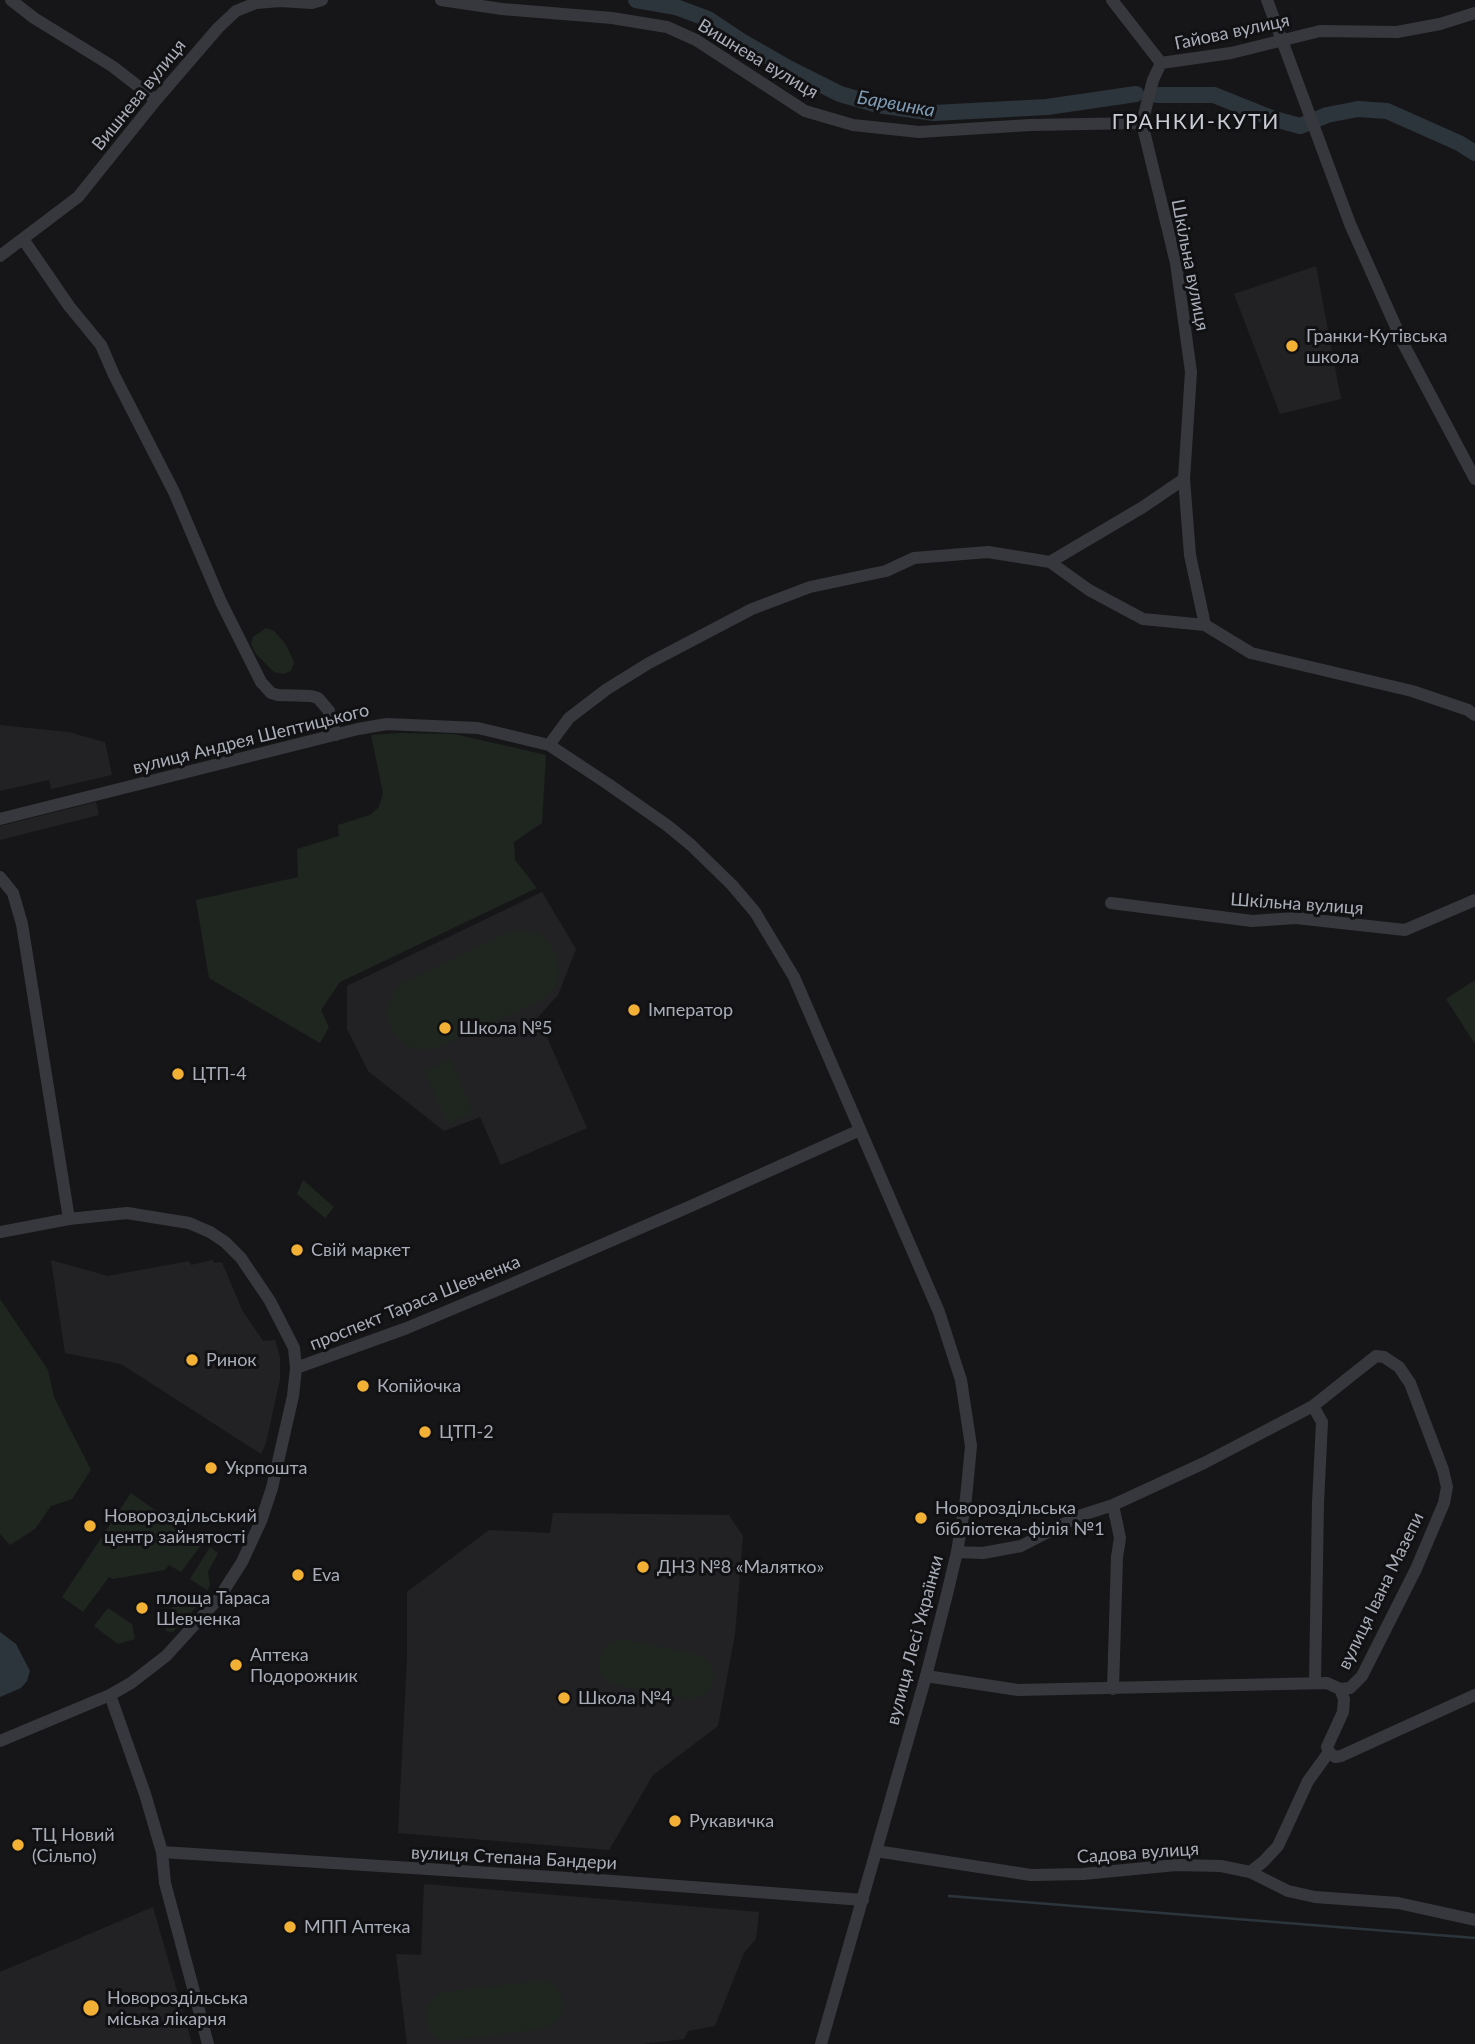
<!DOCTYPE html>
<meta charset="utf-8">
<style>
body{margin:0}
canvas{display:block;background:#161618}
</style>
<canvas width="1475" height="2044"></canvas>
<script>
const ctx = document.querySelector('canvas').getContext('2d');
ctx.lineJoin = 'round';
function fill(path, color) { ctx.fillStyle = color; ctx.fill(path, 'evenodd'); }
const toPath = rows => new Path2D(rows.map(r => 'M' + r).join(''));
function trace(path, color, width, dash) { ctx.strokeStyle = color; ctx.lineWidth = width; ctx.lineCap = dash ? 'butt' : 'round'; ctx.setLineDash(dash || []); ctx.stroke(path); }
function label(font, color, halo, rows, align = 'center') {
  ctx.font = font + ' Lato,sans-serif'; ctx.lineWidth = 6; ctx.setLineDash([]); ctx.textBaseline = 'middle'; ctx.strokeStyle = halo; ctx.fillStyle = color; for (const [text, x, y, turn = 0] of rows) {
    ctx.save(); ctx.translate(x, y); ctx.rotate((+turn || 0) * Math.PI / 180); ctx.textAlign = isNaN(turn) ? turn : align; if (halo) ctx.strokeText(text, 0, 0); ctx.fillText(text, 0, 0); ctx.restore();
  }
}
fill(toPath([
 [1316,266,1341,399,1280,414,1234,294],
 [0,725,68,732,105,742,112,775,51,789,49,780,0,791],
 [96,802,99,815,0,840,0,826],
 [542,892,576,949,558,995,538,1017,587,1128,501,1165,480,1117,444,1131,368,1071,347,1029,347,986],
 [51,1260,108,1276,189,1261,191,1265,212,1260,215,1263,222,1262,242,1310,263,1341,275,1340,280,1357,280,1379,266,1443,261,1454,121,1364,65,1353],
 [553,1513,729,1515,743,1536,735,1634,718,1726,653,1775,609,1850,398,1833,407,1659,407,1592,489,1530,550,1533],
 [424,1884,759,1912,756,1939,744,1953,715,2026,688,2031,684,2039,643,2044,407,2044,396,1954,421,1955],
 [153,1907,192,2044,0,2044,0,1972]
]), '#222225');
fill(toPath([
 [266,628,274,631,285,643,294,662,291,671,283,674,274,672,256,654,251,644,253,637],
 [401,733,454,734,546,755,542,823,514,842,515,860,537,888,340,982,321,1010,329,1027,320,1043,209,978,196,900,298,877,297,849,339,836,338,825,370,815,379,807,383,793,371,735],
 [513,930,537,933,546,939,557,956,559,976,555,986,544,999,435,1049,414,1049,397,1038,388,1020,387,1010,395,991,402,983],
 [1475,980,1475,1044,1446,999],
 [450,1059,473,1113,448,1124,424,1071],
 [303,1180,334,1207,325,1218,297,1194],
 [0,1299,48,1370,54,1397,91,1470,72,1499,51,1506,35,1529,10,1545,0,1534],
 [131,1493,202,1544,181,1572,169,1565,165,1570,113,1579,109,1577,83,1612,62,1597],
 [210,1547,218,1553,208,1572,210,1586,207,1590,190,1579],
 [182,1593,198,1605,173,1632,166,1631,166,1616],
 [108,1608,132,1624,135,1639,118,1644,94,1626],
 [620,1639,700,1655,711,1665,714,1673,711,1688,706,1694,692,1700,611,1684,601,1674,599,1659,606,1646],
 [537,1981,547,1981,555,1986,563,2000,562,2014,558,2021,543,2029,443,2041,436,2038,428,2028,426,2008,436,1995,444,1992]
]), '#1e261f');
fill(toPath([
 [0,1632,16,1644,30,1671,27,1681,21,1688,0,1697]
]), '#2c353c');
trace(toPath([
 [949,1896,1475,1938]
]), '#2c353c', 2.5);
trace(toPath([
 [636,0,676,7,708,19,741,41,790,69,840,94,878,105,934,113,1047,107,1136,94],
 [1157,95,1214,95,1271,118,1300,126,1327,115,1358,109,1387,111,1459,143,1475,153]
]), '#2c353c', 16);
trace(toPath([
 [11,0,34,18,112,66,156,100],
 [441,0,502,9,612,18,667,27,696,40,805,111,853,125,919,132,1030,125,1142,123],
 [1112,0,1161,63],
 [1267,0,1350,224,1404,345,1475,479],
 [1161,63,1153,80,1142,123,1176,263,1191,372,1184,479,1190,555,1205,625],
 [1161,63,1231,53,1320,31,1397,32,1440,24,1475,13],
 [23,239,69,306,101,345,114,375,174,492,221,602,261,682,271,693,278,695,311,696,318,698,329,711,336,735],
 [0,256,78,197,156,100,218,28,236,11,256,3,280,1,312,3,322,0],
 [1050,562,1143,507,1184,479],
 [549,745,569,718,607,689,649,663,752,609,810,587,886,571,914,558,988,552,1050,562,1089,590,1143,619,1205,625,1251,653,1412,691,1468,710,1475,715],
 [0,819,358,729,387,724,478,728,549,745,608,784,668,826,691,845,732,885,755,912,794,977,939,1312,961,1380,971,1446,966,1498,957,1552,947,1594,926,1676,821,2044],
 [0,877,13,893,22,924,69,1219],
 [1111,903,1252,921,1296,918,1405,930,1475,900],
 [0,1232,69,1219,127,1213,189,1223,210,1232,225,1242,241,1258,270,1301,294,1348,296,1368,293,1396,272,1488,261,1521,242,1562,219,1598,166,1656,131,1683,110,1695,0,1741],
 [296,1368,407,1328,507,1286,691,1206,860,1130],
 [1313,1406,1322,1422,1318,1503,1315,1682],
 [957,1552,983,1553,1021,1546,1079,1516,1113,1505,1204,1463,1313,1406,1376,1356,1384,1357,1399,1367,1410,1383,1443,1470,1447,1487,1444,1503,1416,1569,1362,1676,1350,1688,1340,1689],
 [926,1676,1018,1690,1327,1683,1340,1689,1344,1699,1343,1712,1327,1747,1329,1752],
 [1113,1689,1117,1557,1120,1538,1113,1505],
 [110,1695,145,1794,162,1852,165,1883,208,2044],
 [876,1851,1031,1875,1083,1874,1176,1865,1221,1866,1250,1872,1288,1891,1315,1897,1398,1903,1475,1920],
 [162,1852,599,1880,863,1900],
 [1250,1872,1263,1862,1278,1846,1308,1781,1329,1752,1335,1757,1341,1756,1475,1695]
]), '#37383d', 12);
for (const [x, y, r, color] of [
 [1292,346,7,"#f2b134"],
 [634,1010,7,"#f2b134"],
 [445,1028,7,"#f2b134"],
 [178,1074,7,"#f2b134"],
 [297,1250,7,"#f2b134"],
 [192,1360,7,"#f2b134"],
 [363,1386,7,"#f2b134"],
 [425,1432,7,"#f2b134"],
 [211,1468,7,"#f2b134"],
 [921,1518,7,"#f2b134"],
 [90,1526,7,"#f2b134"],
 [643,1567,7,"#f2b134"],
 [298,1575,7,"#f2b134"],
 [142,1608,7,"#f2b134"],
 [236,1665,7,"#f2b134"],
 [564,1698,7,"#f2b134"],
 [675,1821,7,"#f2b134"],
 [18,1845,7,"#f2b134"],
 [290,1927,7,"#f2b134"],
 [91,2008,9,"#f2b134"]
]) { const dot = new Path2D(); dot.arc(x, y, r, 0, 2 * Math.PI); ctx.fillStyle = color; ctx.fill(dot); trace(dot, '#111113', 2.5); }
label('18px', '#a8adb8', '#111113', [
 ["Гайова вулиця",1232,32,-12],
 ["Вишнева вулиця",758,59,31],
 ["Вишнева вулиця",139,95,-51],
 ["Шкільна вулиця",1190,265,79],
 ["вулиця Андрея Шептицького",251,739,-14],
 ["Шкільна вулиця",1297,904,4],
 ["проспект Тараса Шевченка",415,1303,-22],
 ["вулиця Івана Мазепи",1381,1591,-64],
 ["вулиця Лесі Українки",915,1640,-75],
 ["Садова вулиця",1138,1853,-4],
 ["вулиця Степана Бандери",514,1858,3]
]);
label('18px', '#a8adb8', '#111113', [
 ["Гранки-Кутівська",1306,336],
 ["школа",1306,357],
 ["Імператор",648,1010],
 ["Школа №5",459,1028],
 ["ЦТП-4",192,1074],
 ["Свiй маркет",311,1250],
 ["Ринок",206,1360],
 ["Копійочка",377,1386],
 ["ЦТП-2",439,1432],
 ["Укрпошта",225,1468],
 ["Новороздільська",935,1508],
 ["бібліотека-філія №1",935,1529],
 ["Новороздільський",104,1516],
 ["центр зайнятості",104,1537],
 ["ДНЗ №8 «Малятко»",657,1567],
 ["Eva",312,1575],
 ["площа Тараса",156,1598],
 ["Шевченка",156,1619],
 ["Аптека",250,1655],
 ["Подорожник",250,1676],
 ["Школа №4",578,1698],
 ["Рукавичка",689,1821],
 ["ТЦ Новий",32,1835],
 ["(Сільпо)",32,1856],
 ["МПП Аптека",304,1927],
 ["Новороздільська",107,1998],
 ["міська лікарня",107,2019]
], 'left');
label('italic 19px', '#7f9bb3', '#111113', [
 ["Барвинка",896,104,10]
]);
ctx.letterSpacing = '2px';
label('21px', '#c9ccd4', '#111113', [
 ["ГРАНКИ-КУТИ",1196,122]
]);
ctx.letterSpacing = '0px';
</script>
